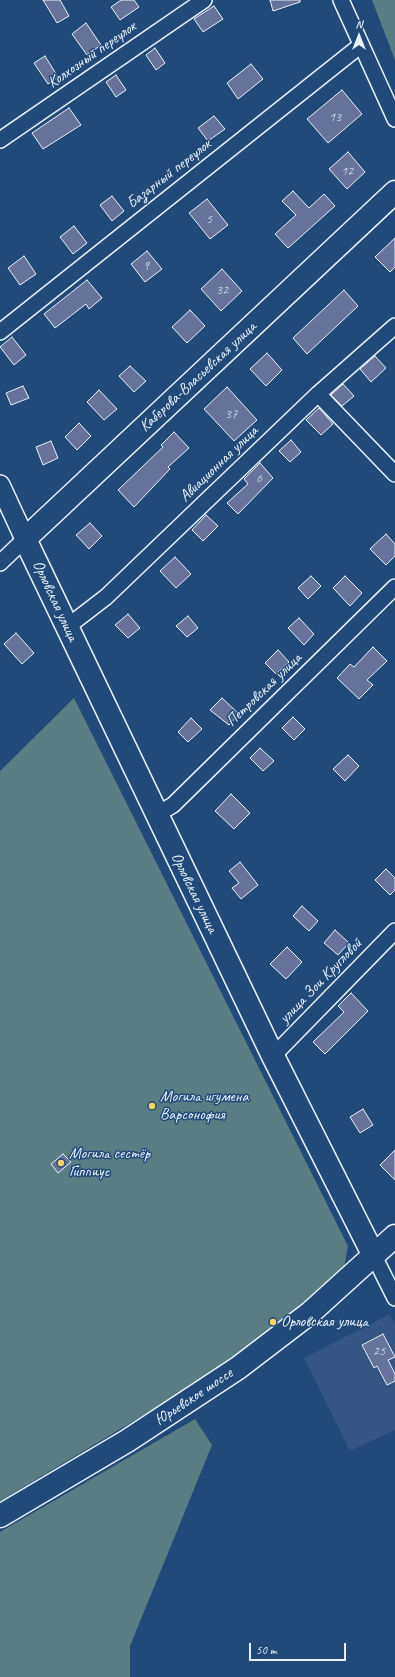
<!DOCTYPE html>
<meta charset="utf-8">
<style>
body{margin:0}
#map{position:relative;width:395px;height:1677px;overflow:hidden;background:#1f4a7a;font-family:Caveat,sans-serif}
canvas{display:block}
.north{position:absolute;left:339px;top:16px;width:40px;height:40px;-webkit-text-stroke:3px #1f4a7a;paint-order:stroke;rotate:0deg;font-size:11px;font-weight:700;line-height:16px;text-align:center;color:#e8f1f8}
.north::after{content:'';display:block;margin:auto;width:14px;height:18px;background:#e8f1f8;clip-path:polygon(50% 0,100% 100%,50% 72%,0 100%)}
.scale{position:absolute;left:249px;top:1643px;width:97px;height:18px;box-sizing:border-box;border:2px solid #e8f1f8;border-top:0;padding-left:5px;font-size:12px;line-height:14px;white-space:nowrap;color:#e8f1f8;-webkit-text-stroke:3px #1f4a7a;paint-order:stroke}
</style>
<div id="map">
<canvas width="395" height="1677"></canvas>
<div class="north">N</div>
<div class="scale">50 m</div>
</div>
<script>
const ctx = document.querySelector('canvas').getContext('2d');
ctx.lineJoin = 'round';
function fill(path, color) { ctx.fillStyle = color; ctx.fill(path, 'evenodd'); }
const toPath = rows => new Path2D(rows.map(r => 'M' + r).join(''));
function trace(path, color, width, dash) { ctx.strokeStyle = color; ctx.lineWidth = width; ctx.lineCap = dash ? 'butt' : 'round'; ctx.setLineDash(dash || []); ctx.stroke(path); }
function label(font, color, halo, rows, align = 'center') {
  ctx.font = font + ' Caveat,sans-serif'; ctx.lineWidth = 3; ctx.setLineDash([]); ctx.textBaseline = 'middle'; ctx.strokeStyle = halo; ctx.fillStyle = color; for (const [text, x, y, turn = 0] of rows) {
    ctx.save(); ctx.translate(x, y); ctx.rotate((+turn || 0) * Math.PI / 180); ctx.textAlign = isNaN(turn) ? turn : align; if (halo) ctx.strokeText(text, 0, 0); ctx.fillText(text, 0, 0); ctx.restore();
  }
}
fill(toPath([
 [390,1314,395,1325,395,1430,350,1451,304,1358]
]), '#355684');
fill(toPath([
 [372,0,395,0,395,60],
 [74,698,348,1246,342,1278,229,1364,0,1501,0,771],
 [195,1419,212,1445,130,1646,130,1677,0,1677,0,1532]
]), '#587d82');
const building = toPath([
 [43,0,60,0,69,16,57,23,43,0],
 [121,0,134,0,139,7,120,20,111,7,121,0],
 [270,0,300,0,300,2,273,11,270,0],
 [214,6,223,19,203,32,194,19,214,6],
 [86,23,101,45,87,55,72,34,86,23],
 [155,48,165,63,156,70,146,55,155,48],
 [45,56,58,77,48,84,34,63,45,56],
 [251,64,263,79,238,99,227,83,251,64],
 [116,75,126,90,116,97,106,82,116,75],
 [342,90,362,114,328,143,307,119,342,90],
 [69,108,81,125,43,149,32,133,69,108],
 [214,116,225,129,208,141,198,128,214,116],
 [348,152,365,172,347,189,329,169,348,152],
 [293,191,309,208,324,194,335,206,288,248,275,234,296,215,282,201,293,191],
 [112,196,124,211,112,221,100,205,112,196],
 [207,199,228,225,210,239,189,213,207,199],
 [74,226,87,243,73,254,60,237,74,226],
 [395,238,395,267,390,272,375,257,395,238],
 [147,251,162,269,145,282,131,264,147,251],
 [24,256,36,274,20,285,8,268,24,256],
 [222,269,242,291,221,311,201,289,222,269],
 [87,280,102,298,89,309,86,304,55,328,44,314,87,280],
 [344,290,358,306,307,354,293,338,344,290],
 [190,310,205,326,187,343,172,327,190,310],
 [12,337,26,355,14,365,0,347,12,337],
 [267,353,282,370,266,386,250,369,267,353],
 [375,356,386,368,371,382,360,369,375,356],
 [130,366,146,381,134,392,119,376,130,366],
 [343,384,354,396,342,406,331,395,343,384],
 [23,386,29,398,11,405,6,393,23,386],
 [227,387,257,420,234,441,204,409,227,387],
 [99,390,117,409,104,420,87,402,99,390],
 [319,408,333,424,321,435,306,420,319,408],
 [79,423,91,436,77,450,65,437,79,423],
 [174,432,189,448,168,467,170,469,134,507,118,490,163,447,161,445,174,432],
 [291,440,301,452,290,462,279,451,291,440],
 [51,441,58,458,43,465,36,447,51,441],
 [260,463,273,478,238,514,227,503,248,484,244,479,260,463],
 [206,515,218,526,203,541,192,530,206,515],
 [90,523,102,536,89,549,76,535,90,523],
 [386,534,395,544,395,556,386,565,370,549,386,534],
 [175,557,191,574,176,588,160,571,175,557],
 [311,576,321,586,308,599,298,588,311,576],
 [345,576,362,593,350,606,333,588,345,576],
 [128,614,140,628,128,638,115,625,128,614],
 [188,616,198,628,187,637,176,626,188,616],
 [299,618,314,634,304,645,288,628,299,618],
 [16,633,34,653,22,664,4,644,16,633],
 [373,647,387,661,367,680,373,685,359,699,337,678,350,664,354,667,373,647],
 [278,650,289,662,276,674,265,663,278,650],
 [222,698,239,714,229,725,210,710,222,698],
 [293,717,305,729,294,740,282,728,293,717],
 [191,718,202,729,188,742,178,732,191,718],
 [260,748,274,761,263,771,250,758,260,748],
 [348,755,359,766,345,781,333,769,348,755],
 [231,794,250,813,234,829,215,811,231,794],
 [240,862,258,885,241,899,232,888,239,883,229,871,240,862],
 [386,869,395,878,395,890,390,895,375,880,386,869],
 [302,906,318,921,309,931,293,916,302,906],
 [335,930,349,943,338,955,324,943,335,930],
 [287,947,302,962,286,979,270,964,287,947],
 [351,993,368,1011,325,1054,313,1042,344,1012,338,1006,351,993],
 [363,1109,373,1125,360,1133,350,1117,363,1109],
 [395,1150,395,1180,380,1165,395,1150],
 [63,1154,71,1162,58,1173,51,1164,63,1154],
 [383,1334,395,1357,388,1360,395,1374,395,1381,387,1385,377,1366,374,1368,362,1345,383,1334]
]);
fill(building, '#67729d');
trace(building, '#e8f1f8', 1);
const minor = toPath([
 [341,0,395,119],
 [0,140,204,0],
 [0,332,361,45],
 [318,394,395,474],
 [0,563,25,539],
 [67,627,106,597,318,394,395,326],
 [156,815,173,805,395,587],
 [273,1056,395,931],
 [374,1256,395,1298]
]);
const tertiary = toPath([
 [0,485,25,539]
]);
const secondary = toPath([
 [374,1256,273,1056,25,539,395,192],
 [0,1516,127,1441,238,1368,310,1313,395,1236]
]);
trace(minor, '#e8f1f8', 18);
trace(tertiary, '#e8f1f8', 22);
trace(secondary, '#e8f1f8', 25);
trace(minor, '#1f4a7a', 15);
trace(tertiary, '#1f4a7a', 19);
trace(secondary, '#1f4a7a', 22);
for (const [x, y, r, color] of [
 [152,1106,4,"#ffd166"],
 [61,1163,4,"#ffd166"],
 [273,1322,4,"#ffd166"]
]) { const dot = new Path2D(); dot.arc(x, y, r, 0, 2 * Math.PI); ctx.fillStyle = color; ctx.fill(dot); trace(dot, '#1f4a7a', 1.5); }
label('14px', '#c8d1e1', null, [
 ["13",335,117],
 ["12",347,171],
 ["5",209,219],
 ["9",146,266],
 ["32",222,290],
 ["37",231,414],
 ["6",259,478],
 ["25",379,1351]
]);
label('16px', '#e8f1f8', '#1f4a7a', [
 ["Колхозный переулок",92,55,-35],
 ["Базарный переулок",169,174,-38],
 ["Каберова-Власьевская улица",198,377,-43],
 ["Авиационная улица",219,464,-44],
 ["Орловская улица",55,601,65],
 ["Петровская улица",264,690,-44],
 ["Орловская улица",194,893,64],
 ["улица Зои Кругловой",321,981,-46],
 ["Юрьевское шоссе",194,1397,-34]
]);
label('16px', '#e8f1f8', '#1f4a7a', [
 ["Могила игумена",160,1097],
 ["Варсонофия",160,1115],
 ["Могила сестёр",69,1154],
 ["Гиппиус",69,1172],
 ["Орловская улица",281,1322]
], 'left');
</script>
